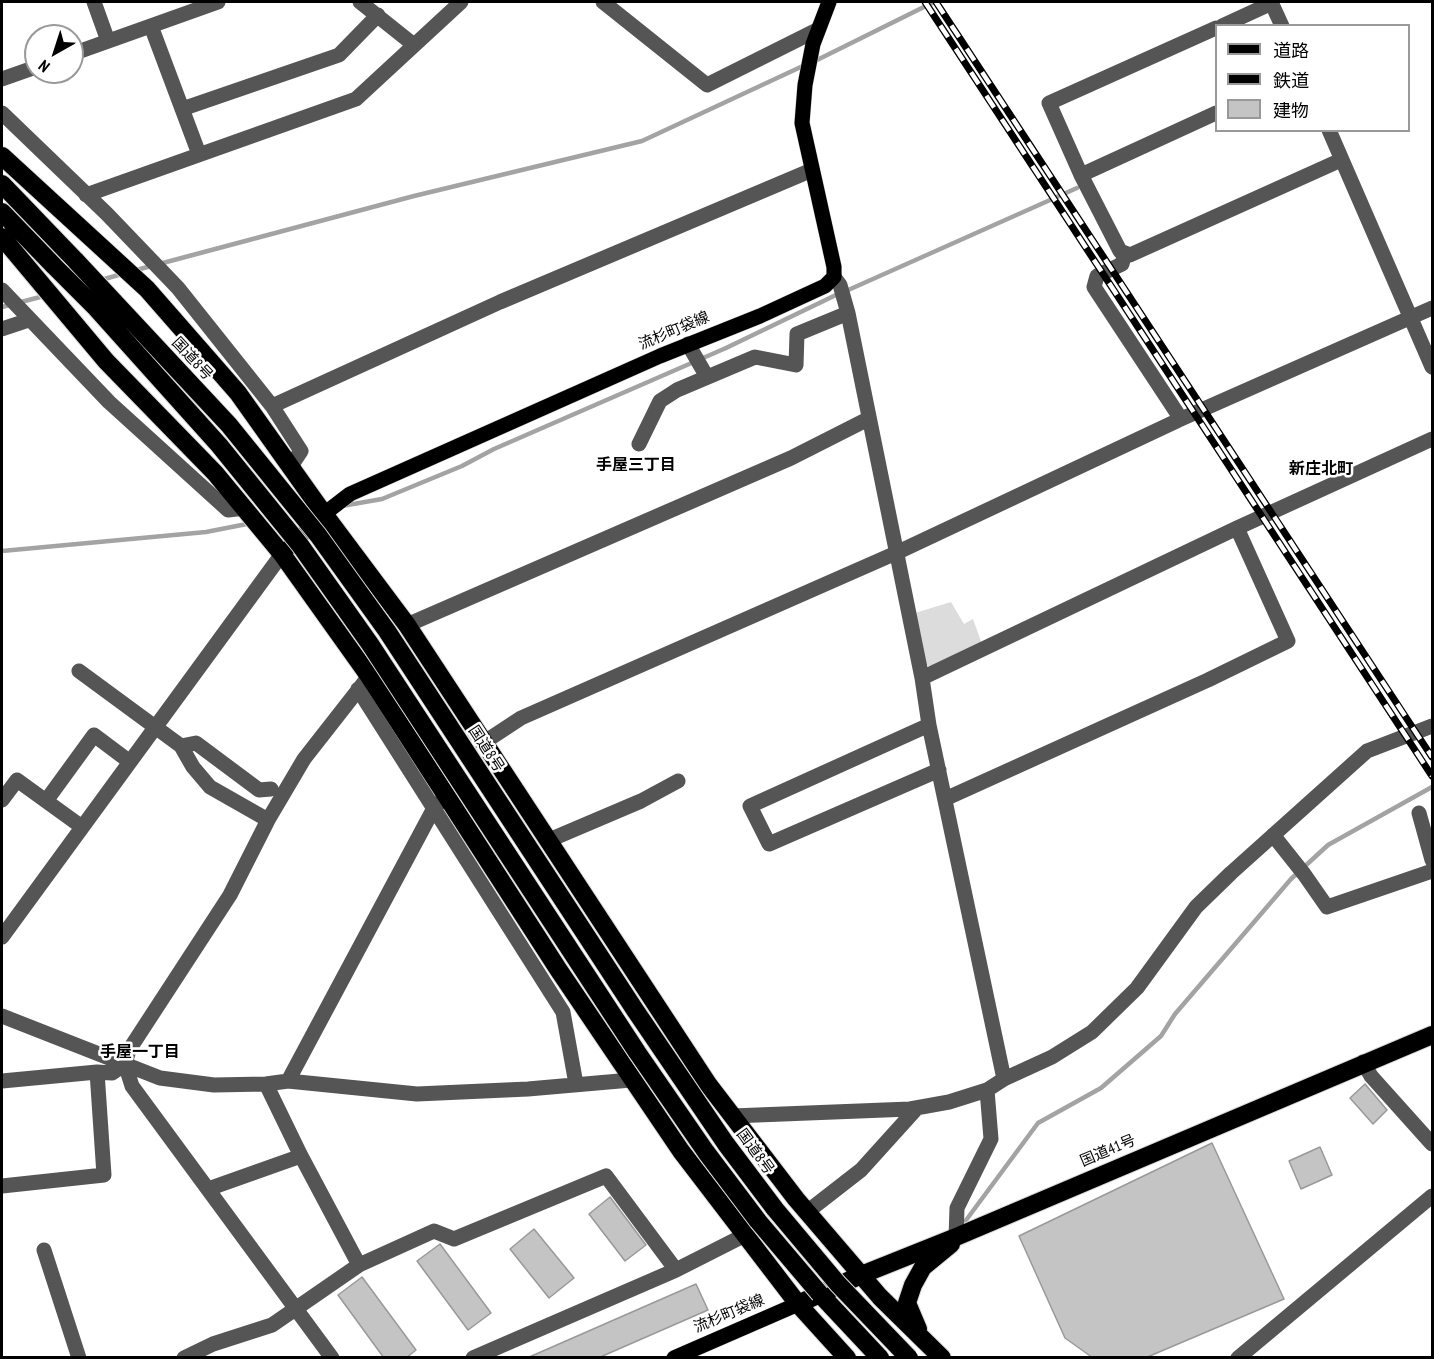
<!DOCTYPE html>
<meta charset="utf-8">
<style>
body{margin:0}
#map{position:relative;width:1434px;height:1359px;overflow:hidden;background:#fff;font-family:"PT Sans Narrow","Noto Sans JP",sans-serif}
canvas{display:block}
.frame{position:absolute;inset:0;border:3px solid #000;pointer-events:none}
.legend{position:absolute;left:1215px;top:24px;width:195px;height:108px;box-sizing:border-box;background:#fff;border:2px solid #999;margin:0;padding:8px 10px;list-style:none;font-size:18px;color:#000}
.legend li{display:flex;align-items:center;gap:12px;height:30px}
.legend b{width:30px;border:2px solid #999}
.north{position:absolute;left:24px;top:24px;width:60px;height:60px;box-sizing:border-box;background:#fff;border:2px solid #999;border-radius:50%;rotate:219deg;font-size:16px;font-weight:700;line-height:24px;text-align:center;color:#000}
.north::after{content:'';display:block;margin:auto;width:21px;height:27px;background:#000;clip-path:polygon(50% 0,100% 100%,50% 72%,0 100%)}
</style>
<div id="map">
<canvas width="1434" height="1359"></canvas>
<div class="frame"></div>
<ul class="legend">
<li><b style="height:8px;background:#000"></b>道路</li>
<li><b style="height:8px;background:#000"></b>鉄道</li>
<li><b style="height:16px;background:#c4c4c4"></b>建物</li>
</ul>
<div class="north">N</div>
</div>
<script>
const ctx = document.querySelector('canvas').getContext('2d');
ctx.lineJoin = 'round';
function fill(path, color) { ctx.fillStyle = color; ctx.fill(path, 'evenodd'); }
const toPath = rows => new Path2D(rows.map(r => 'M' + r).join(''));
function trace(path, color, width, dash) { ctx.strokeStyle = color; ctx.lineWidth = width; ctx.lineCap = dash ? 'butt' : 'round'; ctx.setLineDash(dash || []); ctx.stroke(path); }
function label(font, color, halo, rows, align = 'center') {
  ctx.font = font + ' "PT Sans Narrow","Noto Sans JP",sans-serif'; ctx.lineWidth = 5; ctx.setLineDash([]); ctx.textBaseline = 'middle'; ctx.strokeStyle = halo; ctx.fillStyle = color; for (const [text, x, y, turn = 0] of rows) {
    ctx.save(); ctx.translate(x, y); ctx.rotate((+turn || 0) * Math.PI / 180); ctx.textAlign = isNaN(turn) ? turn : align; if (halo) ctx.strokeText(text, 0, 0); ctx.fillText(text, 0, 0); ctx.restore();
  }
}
fill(toPath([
 [951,602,964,624,973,619,982,644,934,669,925,664,915,613]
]), '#dcdcdc');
trace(toPath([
 [813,62,934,2],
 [159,264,414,196,642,141,805,65],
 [133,271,151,266],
 [101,280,122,274],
 [846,291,1077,188],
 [2,307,44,296],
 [342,506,382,499,462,466,494,449,726,348,838,294],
 [2,551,206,532,252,523],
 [961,1227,1038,1123,1101,1088,1161,1036,1175,1014,1291,879,1328,845,1432,787]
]), '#a3a3a3', 4.5);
const building = toPath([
 [1365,1084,1387,1110,1373,1124,1350,1098,1365,1084],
 [1212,1143,1284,1299,1145,1358,1093,1358,1065,1338,1019,1236,1212,1143],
 [1320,1147,1332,1175,1301,1189,1289,1161,1320,1147],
 [610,1197,646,1245,625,1261,589,1214,610,1197],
 [534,1229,574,1278,549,1298,510,1249,534,1229],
 [440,1244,491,1313,468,1330,417,1261,440,1244],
 [362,1277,416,1350,406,1358,384,1358,338,1295,362,1277],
 [696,1284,708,1310,598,1358,527,1358,696,1284]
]);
fill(building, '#c4c4c4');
trace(building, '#999', 1.5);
const major = toPath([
 [282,554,324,514,350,494,660,356,760,316,825,286,834,277,834,267,802,123,805,85,813,44,829,2],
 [674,1358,798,1304]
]);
const highway = toPath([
 [2,156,147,289,238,393,324,514,407,625,708,1084,796,1199,880,1297,942,1358],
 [2,184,76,261],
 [2,212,54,266],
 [2,237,106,361,215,473,282,554,369,676,558,969,681,1151,798,1304,847,1358],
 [820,1294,880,1358],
 [798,1304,861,1275,956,1237,1432,1035],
 [918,1329,907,1303,913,1285,923,1267,951,1244]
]);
trace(major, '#dbdbdb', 16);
trace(highway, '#dbdbdb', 20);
trace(toPath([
 [94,2,108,41],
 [360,2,414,45],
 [603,2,707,85,817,30],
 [1271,2,1282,26],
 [151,26,199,154],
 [1222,26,1272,3],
 [1216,28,1049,103,1081,175,1120,251,1130,255,1341,160],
 [72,54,218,2],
 [2,79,36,67],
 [182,109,339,55,378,15],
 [2,113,107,214,178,288,272,406,301,451,291,466],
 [1329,130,1432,367],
 [1081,175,1216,113],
 [86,195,356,99,461,2],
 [1125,253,1122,264,1097,276,1094,287,1181,419],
 [834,277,840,285,848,313,922,678,929,725,1004,1079],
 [2,290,109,402,228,510,245,508],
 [2,329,29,320],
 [688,344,707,377],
 [272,406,500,302,812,170],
 [639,444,660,401,677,390,755,357,796,365,797,334,848,313],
 [407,625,791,458,868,419],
 [79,671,181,746,193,767,210,787,268,820],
 [922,678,1237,528,1432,439],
 [358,689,563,1012,576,1084],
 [929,725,750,806,769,844,939,770],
 [483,743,521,718,896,553,1181,419,1432,308],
 [181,746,196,743,259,790,271,789],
 [945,799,1208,680,1288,641,1237,528],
 [2,800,17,780,82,827],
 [46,801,94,735,130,762],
 [1419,813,1432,860],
 [1273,835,1304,874,1327,907,1432,871],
 [547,841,641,801,678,781],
 [2,937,282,554],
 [2,1016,160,1078,214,1085,266,1084,288,1081,417,1094,528,1089,631,1080],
 [1363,1062,1371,1076,1432,1144],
 [125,1064,132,1086,332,1358],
 [2,1081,97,1072,112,1073,125,1064,129,1050,230,895,268,820,304,759,369,676],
 [288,1081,434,808,440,802],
 [266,1084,300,1154,359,1265],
 [732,1116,910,1109,949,1102,987,1090,1004,1079,1052,1057,1092,1032,1137,988,1196,907,1231,873,1367,751,1432,726],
 [2,1186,104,1175,97,1072],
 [208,1189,301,1156],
 [807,1212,861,1170,917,1108],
 [956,1237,957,1208,991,1139,987,1090],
 [44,1250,79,1358],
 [184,1358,213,1344,272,1325,359,1265,434,1231,454,1239,606,1176,676,1270],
 [473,1358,676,1270,745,1235],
 [1238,1358,1432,1196]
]), '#555', 15);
trace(major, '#000', 15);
trace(highway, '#000', 18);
const rail = toPath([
 [925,2,1432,776],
 [936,2,1432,757]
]);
trace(rail, '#000', 7);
trace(rail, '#fff', 4.5, [14]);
const highwayBridge = toPath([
 [76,261,229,425,318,535,387,631,635,1010,726,1144,775,1209,838,1284,909,1358],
 [54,266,96,308,219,445,300,545,370,644,637,1052,706,1152,758,1221,820,1294]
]);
trace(highwayBridge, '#dbdbdb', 20, []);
trace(highwayBridge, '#000', 18);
label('15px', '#000', '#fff', [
 ["流杉町袋線",674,331,-23],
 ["国道8号",192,359,47],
 ["国道8号",486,749,57],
 ["国道41号",1108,1151,-23],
 ["国道8号",755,1152,54],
 ["流杉町袋線",729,1314,-23]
]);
label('bold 16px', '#000', '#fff', [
 ["手屋三丁目",636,465],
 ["新庄北町",1321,469],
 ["手屋一丁目",140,1052]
]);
</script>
